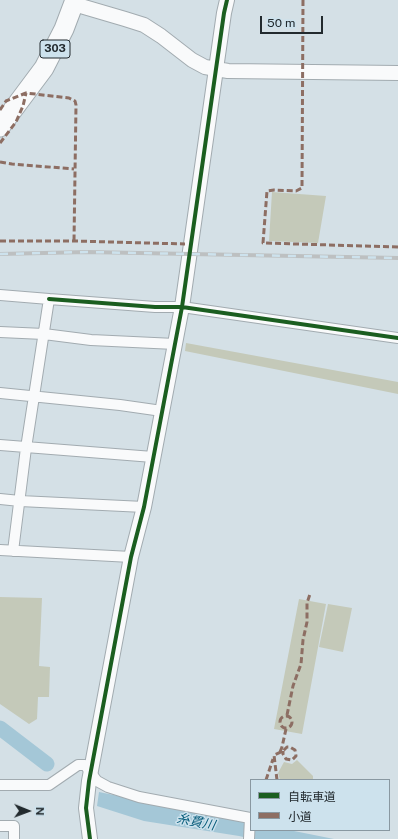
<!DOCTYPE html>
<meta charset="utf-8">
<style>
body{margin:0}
#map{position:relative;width:398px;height:839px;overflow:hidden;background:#d4e0e6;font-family:"Public Sans","Noto Sans JP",sans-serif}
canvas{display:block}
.legend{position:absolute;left:250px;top:779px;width:140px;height:52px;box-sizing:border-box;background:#cde2ed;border:1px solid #8998a1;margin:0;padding:5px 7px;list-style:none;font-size:12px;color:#222a2e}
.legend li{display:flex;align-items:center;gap:8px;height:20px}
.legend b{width:20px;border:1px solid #8998a1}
.north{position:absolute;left:8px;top:791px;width:40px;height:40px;-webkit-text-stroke:3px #cde2ed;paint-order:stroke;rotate:91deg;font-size:11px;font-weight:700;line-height:16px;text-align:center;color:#222a2e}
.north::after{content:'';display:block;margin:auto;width:14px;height:18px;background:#222a2e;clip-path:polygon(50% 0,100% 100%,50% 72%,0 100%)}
.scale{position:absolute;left:260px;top:16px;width:63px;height:18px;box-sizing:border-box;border:2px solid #222a2e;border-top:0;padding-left:5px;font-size:12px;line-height:14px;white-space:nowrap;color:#222a2e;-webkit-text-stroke:3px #cde2ed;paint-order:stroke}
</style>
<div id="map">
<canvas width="398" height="839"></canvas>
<ul class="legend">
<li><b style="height:5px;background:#1b5e20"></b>自転車道</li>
<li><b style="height:5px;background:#8d6e63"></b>小道</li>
</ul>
<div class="north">N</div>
<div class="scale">50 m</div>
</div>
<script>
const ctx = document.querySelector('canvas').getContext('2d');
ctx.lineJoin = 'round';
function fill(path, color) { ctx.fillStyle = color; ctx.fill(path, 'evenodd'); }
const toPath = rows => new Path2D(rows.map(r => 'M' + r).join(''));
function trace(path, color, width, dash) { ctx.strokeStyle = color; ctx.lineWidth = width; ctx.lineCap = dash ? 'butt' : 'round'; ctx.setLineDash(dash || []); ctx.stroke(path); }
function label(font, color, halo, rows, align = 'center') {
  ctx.font = font + ' "Public Sans","Noto Sans JP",sans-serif'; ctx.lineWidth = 3; ctx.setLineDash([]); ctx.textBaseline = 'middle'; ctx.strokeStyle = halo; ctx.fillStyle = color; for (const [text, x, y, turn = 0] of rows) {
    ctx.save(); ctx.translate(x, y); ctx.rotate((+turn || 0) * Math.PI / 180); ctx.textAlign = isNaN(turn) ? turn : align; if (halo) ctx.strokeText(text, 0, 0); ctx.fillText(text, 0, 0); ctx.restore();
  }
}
fill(toPath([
 [272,192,326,196,318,243,269,241],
 [186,343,398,382,398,394,185,351],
 [0,597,42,598,39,666,50,667,49,697,38,697,37,719,29,724,0,704],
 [299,599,326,604,302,734,274,729],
 [328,604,352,608,343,652,319,647],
 [297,760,313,776,313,780,280,780,278,773,284,762,292,764]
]), '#c4c9b9');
fill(toPath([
 [99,792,251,823,251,830,289,830,334,839,252,839,239,836,144,821,97,806]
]), '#a4c7d7');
trace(toPath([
 [0,728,47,764]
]), '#a4c7d7', 15);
const street = toPath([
 [0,295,49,299,26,448,13,551],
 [49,299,155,307,182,307,398,338],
 [0,332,44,334,91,340,175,344],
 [0,393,120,405,162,411],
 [0,445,153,457],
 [0,499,20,501,144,507],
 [0,550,131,557],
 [0,785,49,785,78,765,85,765,97,781,108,787,139,797,250,818,249,839],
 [0,826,14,826,14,839]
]);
const secondary = toPath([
 [74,4,125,19,144,25,161,36,192,60,205,67,228,71,398,73],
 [90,839,86,808,89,781,131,557,144,507,182,307,224,13,227,0]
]);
const highway = toPath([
 [0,127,44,68,64,29,75,0]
]);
trace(street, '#a2abb0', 12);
trace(secondary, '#a2abb0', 16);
trace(highway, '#a2abb0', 21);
trace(street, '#f9fafb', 10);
trace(secondary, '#f9fafb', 14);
trace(highway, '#f9fafb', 19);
const rail = toPath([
 [0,254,87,252,398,258]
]);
trace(rail, '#bdc0c1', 4);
trace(rail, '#cde2ed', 2.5, [8]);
trace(toPath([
 [303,0,302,188,296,191,274,190,267,191,263,243,398,247],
 [0,110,6,101,26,93,69,98,75,101,76,105,74,241],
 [0,143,16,122,23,106,26,93],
 [0,162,12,164,74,169],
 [0,241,74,241,185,244],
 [287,715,293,686,301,664,303,640,307,622,307,603,310,594],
 '280 722a6 6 0 1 1 12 0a6 6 0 1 1-12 0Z',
 [280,752,282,747,286,729],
 [266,780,273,759],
 [277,780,274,755,283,751,287,747,290,747,295,750,296,756,292,760,286,759,283,754,283,751]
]), '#8d6e63', 3, [6, 3]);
trace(toPath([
 [49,299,155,307,182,307,398,338],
 [90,839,86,808,89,781,131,557,144,507,182,307,224,13,227,0]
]), '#1b5e20', 4);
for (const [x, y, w] of [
 [55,49,30]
]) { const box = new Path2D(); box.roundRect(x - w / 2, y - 9, w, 18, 3); ctx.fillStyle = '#cde2ed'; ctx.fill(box); trace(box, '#222a2e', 1); }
label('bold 11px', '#222a2e', null, [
 ["303",55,49]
]);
label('italic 13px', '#065b7a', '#cde2ed', [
 ["糸貫川",196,822,11]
]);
</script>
